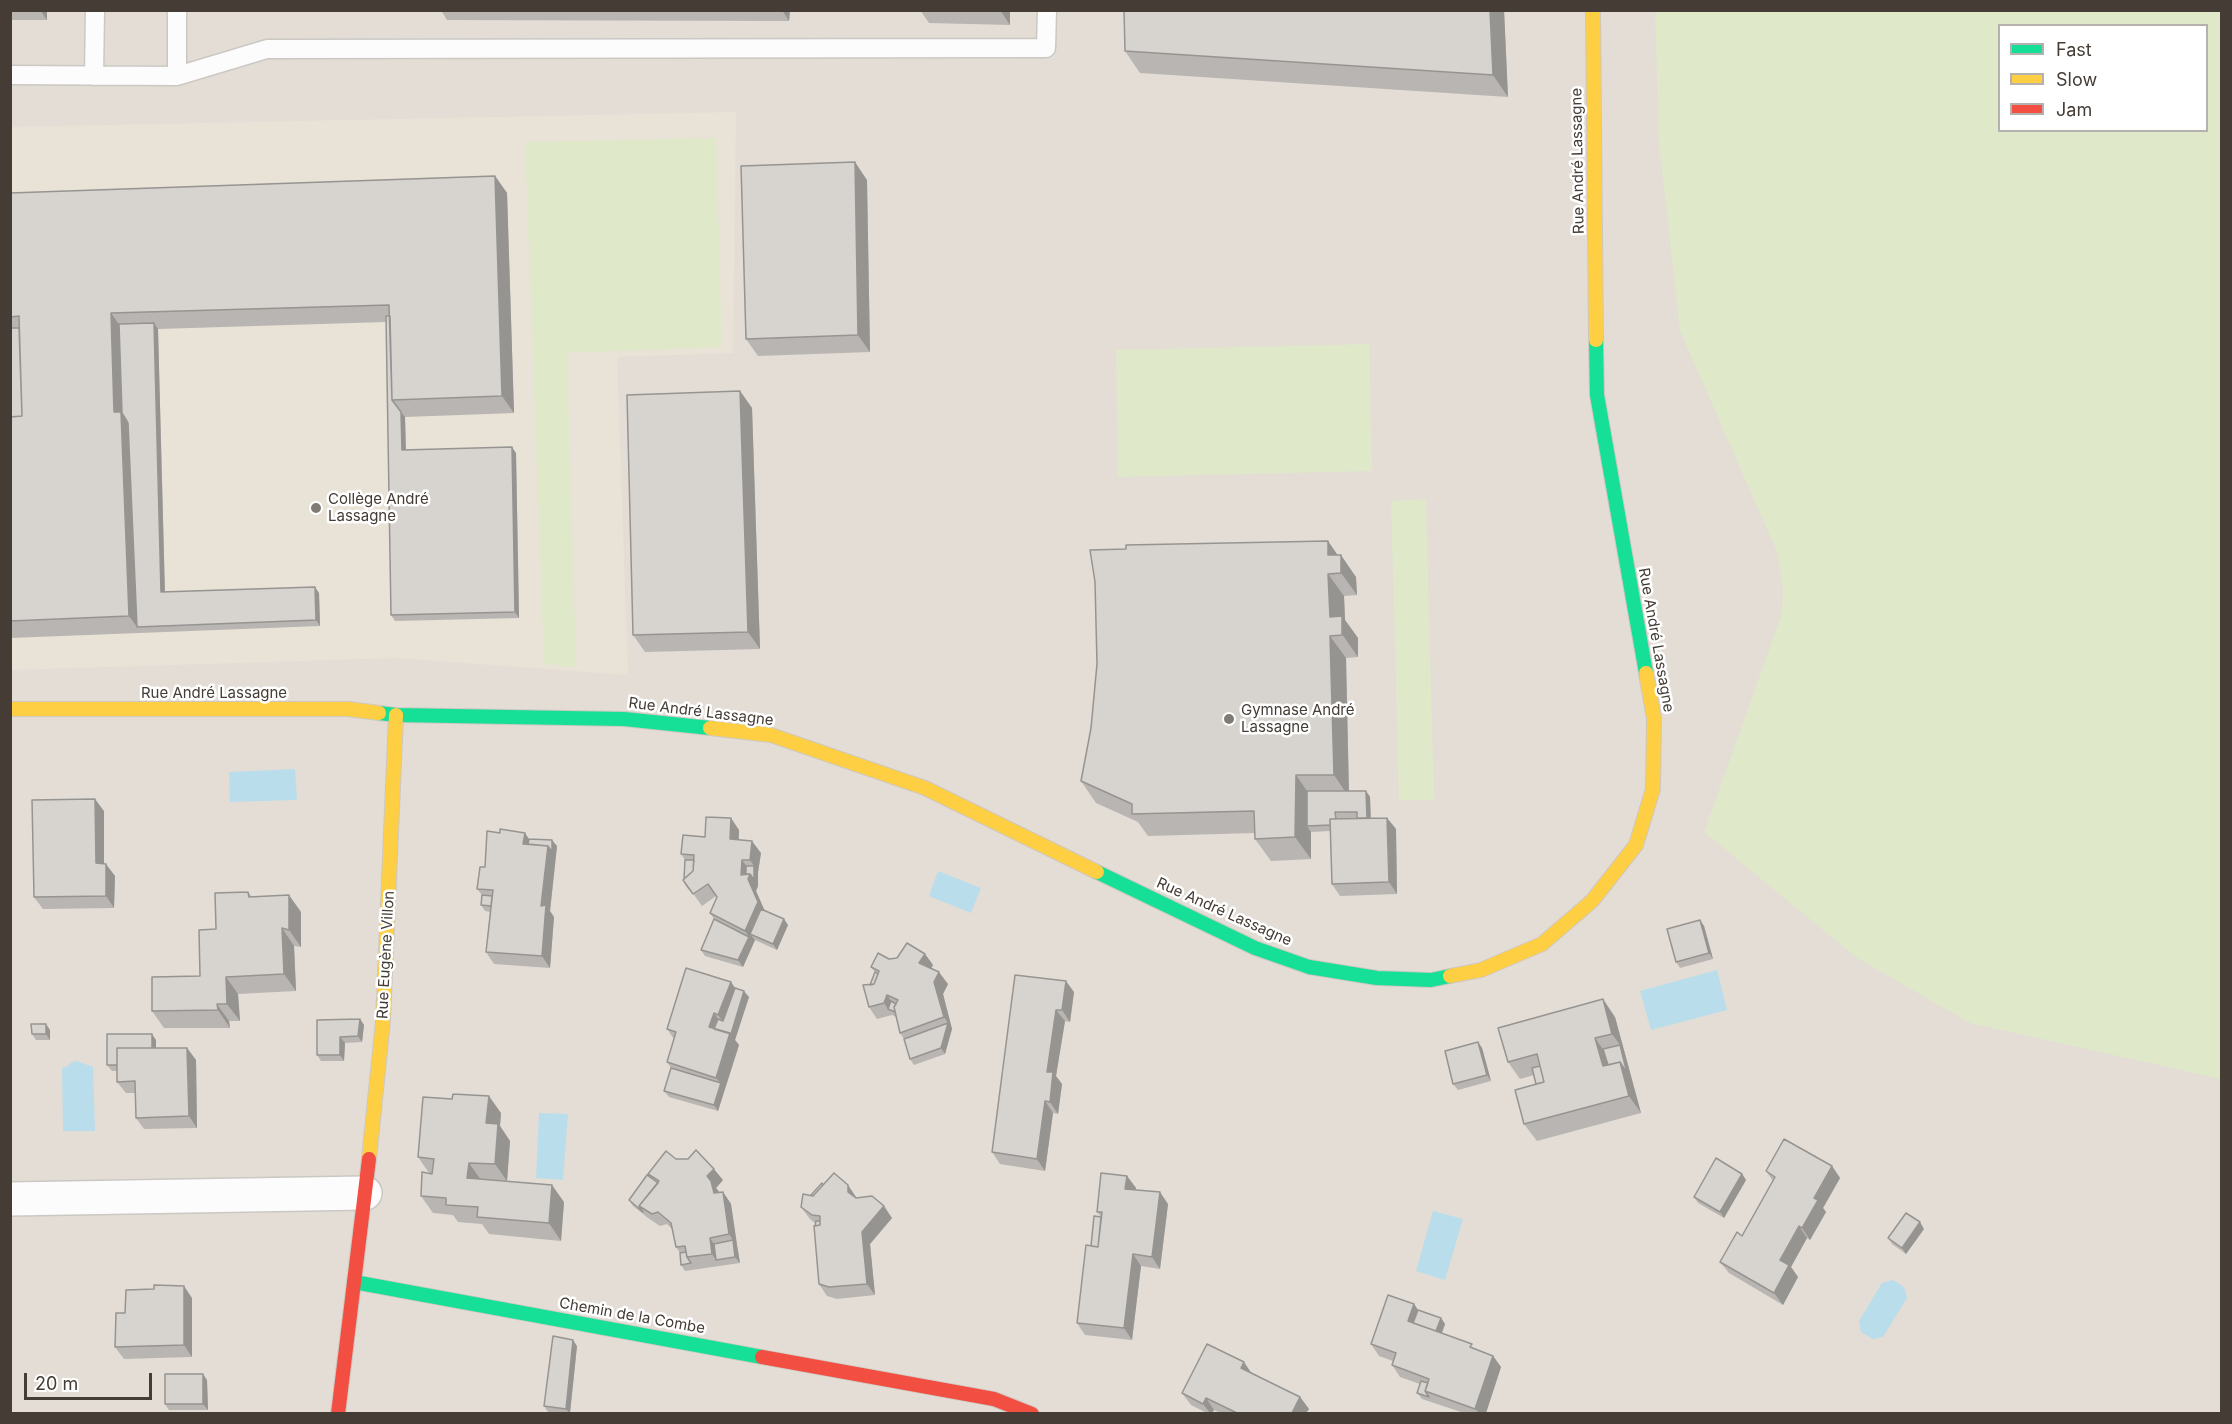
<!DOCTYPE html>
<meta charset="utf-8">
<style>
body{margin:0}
#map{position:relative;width:2232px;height:1424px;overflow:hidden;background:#efece8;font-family:Inter,sans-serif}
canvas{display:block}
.frame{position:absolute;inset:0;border:12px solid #443c35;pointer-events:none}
.legend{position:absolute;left:1998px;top:24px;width:210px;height:108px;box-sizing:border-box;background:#fff;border:2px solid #b4b1ae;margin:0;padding:8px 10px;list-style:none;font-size:18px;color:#443c35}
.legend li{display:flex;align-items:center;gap:12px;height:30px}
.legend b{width:30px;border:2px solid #b4b1ae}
.scale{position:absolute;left:24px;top:1373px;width:128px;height:27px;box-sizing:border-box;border:3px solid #443c35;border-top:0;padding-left:8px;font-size:18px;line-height:21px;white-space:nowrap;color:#443c35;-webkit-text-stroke:4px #fff;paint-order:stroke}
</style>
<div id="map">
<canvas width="2232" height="1424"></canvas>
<div class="frame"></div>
<ul class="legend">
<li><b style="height:8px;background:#16e098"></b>Fast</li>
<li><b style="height:8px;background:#ffcf43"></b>Slow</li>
<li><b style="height:8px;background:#f24e42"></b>Jam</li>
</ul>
<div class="scale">20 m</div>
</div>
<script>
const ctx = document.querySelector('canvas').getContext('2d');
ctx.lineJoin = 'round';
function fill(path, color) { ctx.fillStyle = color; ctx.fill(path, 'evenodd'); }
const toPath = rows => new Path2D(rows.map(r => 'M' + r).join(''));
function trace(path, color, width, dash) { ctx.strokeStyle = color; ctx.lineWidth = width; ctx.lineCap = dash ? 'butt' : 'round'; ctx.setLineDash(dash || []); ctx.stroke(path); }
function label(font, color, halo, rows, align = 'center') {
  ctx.font = font + ' Inter,sans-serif'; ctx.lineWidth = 5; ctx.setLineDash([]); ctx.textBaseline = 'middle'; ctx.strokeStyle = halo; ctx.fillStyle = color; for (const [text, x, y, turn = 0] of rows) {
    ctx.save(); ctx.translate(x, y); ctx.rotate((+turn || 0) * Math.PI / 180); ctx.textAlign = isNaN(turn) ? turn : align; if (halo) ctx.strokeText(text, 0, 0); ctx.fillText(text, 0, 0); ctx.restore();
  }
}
fill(toPath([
 [11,11,2221,11,2221,1413,11,1413],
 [2000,26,2206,26,2206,130,2000,130]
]), '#e3ddd5');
fill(toPath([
 [736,112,733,353,617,357,628,675,396,658,11,670,10,127]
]), '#e9e2d7');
fill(toPath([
 [1655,11,2221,11,2221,1079,1970,1023,1857,958,1704,832,1782,613,1783,589,1777,552,1680,331,1659,144],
 [2000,26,2206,26,2206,130,2000,130],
 [716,138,722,347,567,353,576,667,544,664,525,142],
 [1369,344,1372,471,1118,477,1116,350],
 [1426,499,1434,800,1399,800,1391,501]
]), '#dfe8c9');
fill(toPath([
 [295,769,297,800,230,802,229,772],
 [938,871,981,888,971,913,929,896],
 [1717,970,1727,1010,1651,1030,1640,991],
 [77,1061,93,1067,95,1131,63,1131,62,1068,67,1067,70,1063],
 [539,1113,568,1114,563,1180,536,1178],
 [1433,1211,1463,1219,1445,1280,1416,1271],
 [1893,1280,1904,1287,1907,1298,1883,1337,1873,1339,1861,1332,1859,1321,1882,1283]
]), '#baddeb');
const lane = toPath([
 [177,10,177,76],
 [10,75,177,76,267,49,1046,48,1047,10],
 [94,76,95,10]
]);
const street = toPath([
 [10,1199,365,1193]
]);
const fast = toPath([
 [1596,340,1597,395,1646,673],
 [379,713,396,715,624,719,710,728],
 [1097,872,1255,948,1309,967,1377,978,1431,980,1450,976],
 [354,1282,762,1357]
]);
const slow = toPath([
 [1593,10,1596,340],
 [10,709,348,709,379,713],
 [710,728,771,735,925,788,1097,872],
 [1450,976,1481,970,1542,944,1592,901,1636,845,1653,789,1654,718,1646,673],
 [369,1159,383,1021,396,715]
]);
const jam = toPath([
 [762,1357,994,1399,1032,1414],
 [338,1414,369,1159]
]);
trace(lane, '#cbc8c4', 21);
trace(street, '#cbc8c4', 36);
trace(fast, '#cec8c0', 16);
trace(slow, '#cec8c0', 16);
trace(jam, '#cec8c0', 16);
trace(lane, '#fdfcfc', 18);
trace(street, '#fdfcfc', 33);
trace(fast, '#16e098', 14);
trace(slow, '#ffcf43', 14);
trace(jam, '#f24e42', 14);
fill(toPath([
 [10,10,47,10,47,20,10,20],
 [441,10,790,10,789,21,447,20],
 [920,10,1010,10,1010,25,929,23],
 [1124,10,1504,10,1508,97,1140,73,1125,51],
 [495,176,507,193,514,413,405,417,406,450,516,453,519,618,395,621,391,615,386,322,158,329,165,592,319,593,320,626,10,638,10,193],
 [867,180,870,352,758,356,746,339],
 [740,391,752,408,760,649,645,652,633,635],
 [1328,541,1337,555,1356,577,1357,595,1344,596,1345,620,1358,638,1358,657,1346,658,1349,791,1366,791,1370,797,1371,818,1387,818,1396,829,1397,894,1340,896,1332,884,1330,831,1311,832,1311,859,1271,861,1255,839,1255,833,1148,836,1138,822,1096,803,1081,781,1091,728],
 [104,811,104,864,115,876,114,908,43,909,34,897],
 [739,830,739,840,761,853,758,872,758,886,756,891,765,911,788,925,777,950,755,940,743,967,705,956,701,950,714,919,710,913,717,897,716,896,702,906,692,892,688,889,684,883,685,860,681,854,705,837],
 [529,839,557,846,550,911,554,917,550,968,494,964,486,952,490,912,485,911,481,905,482,895,477,889,485,867],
 [248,892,252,897,301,912,301,947,294,946,296,991,238,994,240,1021,229,1021,230,1028,164,1028,152,1011,200,976,216,929],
 [1704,926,1713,959,1680,968,1676,962],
 [925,954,933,965,931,969,948,984,943,994,952,1029,945,1054,914,1065,910,1059,904,1039,900,1033,896,1017,892,1015,877,1019,869,1007,870,985,875,972,871,967,889,959],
 [1015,975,1074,992,1070,1022,1065,1021,1056,1076,1062,1084,1058,1114,1053,1113,1045,1171,1000,1164,992,1152],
 [731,982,735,988,749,997,735,1040,739,1045,718,1111,669,1097,664,1091,671,1068,667,1062,674,1039,667,1029],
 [1615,1017,1641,1113,1537,1141,1524,1124,1536,1084,1534,1075,1520,1079,1508,1062],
 [360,1019,364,1025,362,1042,345,1043,344,1061,321,1061,317,1055],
 [50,1030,50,1040,36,1040,32,1034],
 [156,1040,156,1048,187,1048,196,1060,197,1128,144,1129,136,1118,136,1093,126,1093,117,1082,117,1071,112,1071,107,1065],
 [1478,1042,1482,1048,1491,1081,1458,1090,1453,1084],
 [452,1099,501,1113,500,1126,510,1141,507,1181,564,1202,561,1241,489,1234,482,1224,458,1222,453,1215,433,1213,421,1196,429,1173,418,1157],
 [676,1159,723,1180,716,1188,720,1193,723,1192,731,1204,740,1263,685,1271,681,1265,680,1253,676,1247,672,1229,667,1224,660,1226,648,1218,633,1206,629,1200,652,1178,648,1174],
 [1832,1166,1840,1178,1823,1208,1826,1212,1810,1240,1807,1238,1791,1267,1798,1277,1783,1305,1729,1273,1720,1262,1742,1236,1773,1181,1766,1171],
 [1742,1174,1746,1180,1724,1218,1698,1203,1694,1197],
 [1127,1176,1136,1188,1135,1190,1168,1204,1160,1269,1141,1266,1132,1340,1085,1335,1077,1323,1091,1246,1101,1217,1097,1212],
 [823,1185,856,1197,856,1198,892,1218,870,1244,875,1295,837,1299,827,1296,819,1284,815,1223,810,1219,801,1207,811,1195],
 [1924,1229,1906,1254,1892,1244,1888,1238],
 [192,1298,192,1357,124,1359,115,1347,125,1313],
 [1414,1304,1418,1310,1441,1318,1445,1324,1442,1333,1476,1349,1493,1356,1501,1367,1486,1413,1464,1413,1422,1399,1417,1393,1420,1384,1400,1377,1392,1365,1393,1361,1379,1356,1371,1344],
 [577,1346,570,1413,548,1412,544,1406],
 [1251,1373,1300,1397,1309,1409,1306,1413,1221,1413,1214,1410,1212,1413,1207,1413,1191,1405,1182,1393],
 [207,1380,208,1410,169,1410,165,1404]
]), '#b9b5b2');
fill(toPath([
 [40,10,47,10,47,20],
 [782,10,790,10,789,21],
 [1000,10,1010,10,1010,25],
 [1490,10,1504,10,1508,97,1493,75],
 [855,162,867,180,870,352,858,335],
 [495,176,507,193,514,413,502,396],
 [111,313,123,330,133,429,137,627,129,616,114,412],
 [154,323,158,329,165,598,161,592],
 [740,391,752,408,760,649,748,632],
 [401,412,405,417,406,456,402,450],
 [512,447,516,453,519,618,515,612],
 [1328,541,1341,560,1341,555,1356,577,1357,595,1328,555],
 [1328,574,1344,596,1345,620,1358,638,1358,657,1330,617],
 [315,587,319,593,320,626,316,620],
 [1330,636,1346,658,1349,797,1334,775],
 [1296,775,1311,797,1307,826,1311,832,1311,859,1295,837],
 [1366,791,1370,797,1371,830,1367,824],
 [95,799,104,811,104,875,96,863],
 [731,818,739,830,738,851,730,839],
 [1387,818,1396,829,1397,894,1389,882],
 [525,833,533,845,523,844],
 [552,840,557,846,550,911,554,917,550,968,542,956,541,906,548,846],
 [752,841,761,853,758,872,758,886,756,891,766,914,750,934,755,940,743,967,738,960,749,937,745,931,741,875,742,860,751,872,754,866,750,860],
 [106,864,115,876,114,908,106,896],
 [289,895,301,912,301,947,289,930],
 [784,919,788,925,777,950,773,944],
 [1700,920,1704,926,1713,959,1709,953],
 [282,928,294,946,296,991,284,974],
 [925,954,933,965,927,975,919,963],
 [939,972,948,984,943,994,952,1029,944,1017,934,982],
 [226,977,238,994,240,1021,227,1004],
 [1066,981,1074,992,1070,1022,1062,1010],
 [731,982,739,994,727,1027,718,1015],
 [744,991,749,997,735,1040,739,1045,718,1111,714,1105,721,1083,716,1078],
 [887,995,895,1007,888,1009,884,1003],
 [1603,999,1615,1017,1641,1113,1629,1096,1620,1062,1620,1045,1612,1034],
 [217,1004,229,1021,230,1028,218,1010],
 [1056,1010,1065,1021,1056,1076,1062,1084,1058,1114,1050,1102,1047,1072],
 [714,1013,722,1025,719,1035,709,1027],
 [360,1019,364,1025,362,1042,358,1036],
 [948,1023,952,1029,945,1054,941,1048],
 [46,1024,50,1030,50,1040,46,1034],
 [152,1034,156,1040,156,1060,152,1054],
 [340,1037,345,1043,344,1061,340,1055],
 [1595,1038,1607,1055,1613,1077,1603,1066],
 [1478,1042,1482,1048,1491,1081,1487,1075],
 [187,1048,196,1060,197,1128,189,1116],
 [489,1096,501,1113,500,1126,510,1141,507,1181,495,1164,486,1123],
 [1045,1101,1053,1113,1045,1171,1037,1159],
 [469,1163,481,1180,467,1178],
 [1832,1166,1840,1178,1823,1208,1826,1212,1810,1240,1802,1228,1814,1198],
 [714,1169,723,1180,716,1188,720,1193,714,1193,707,1176],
 [1742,1174,1746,1180,1724,1218,1720,1212],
 [1127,1176,1136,1188,1134,1201,1125,1189],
 [552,1185,564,1202,561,1241,549,1223],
 [848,1185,856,1197,857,1204,848,1192],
 [723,1192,731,1204,737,1246,729,1234],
 [1160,1192,1168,1204,1160,1269,1152,1257],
 [884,1206,892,1218,870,1244,875,1295,867,1284,862,1232],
 [1920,1222,1924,1229,1906,1254,1902,1248],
 [1799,1226,1807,1238,1791,1267,1798,1277,1783,1305,1774,1293,1780,1260],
 [710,1238,718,1250,716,1260,712,1254],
 [733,1240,737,1246,740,1263,735,1257],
 [1133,1254,1141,1266,1132,1340,1124,1328],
 [184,1286,192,1298,192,1357,184,1345],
 [1414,1304,1422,1316,1418,1329,1408,1321],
 [1441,1318,1445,1324,1439,1341,1435,1334],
 [573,1340,577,1346,570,1413,569,1413,566,1409],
 [1493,1356,1501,1367,1486,1413,1479,1413,1475,1409],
 [1244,1362,1252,1374,1241,1368],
 [203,1374,207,1380,208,1410,203,1404],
 [1300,1397,1309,1409,1306,1413,1292,1413],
 [1206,1398,1214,1410,1212,1413,1210,1413,1203,1404]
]), '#969491');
const building = toPath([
 [1124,10,1490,10,1493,75,1125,51,1124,10],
 [855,162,858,335,746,339,741,166,855,162],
 [495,176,502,396,392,400,389,305,111,313,114,412,121,412,129,616,10,621,10,417,22,416,19,316,10,317,10,193,495,176],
 [386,316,390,316,392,400,401,412,402,450,512,447,515,612,391,615,386,316],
 [154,323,161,592,315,587,316,620,137,627,128,423,122,413,119,324,154,323],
 [10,328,19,328,22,416,10,417,10,328],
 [740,391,748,632,633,635,627,395,740,391],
 [1328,541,1328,555,1341,555,1341,573,1328,574,1330,617,1342,616,1342,635,1330,636,1334,775,1296,775,1295,837,1255,839,1254,811,1132,814,1132,804,1081,781,1091,728,1097,664,1095,582,1090,550,1126,549,1126,545,1328,541],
 [1307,791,1366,791,1367,818,1357,818,1357,812,1335,812,1336,819,1330,819,1330,825,1307,826,1307,791],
 [95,799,96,863,106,864,106,896,34,897,32,800,95,799],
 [706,817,731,818,730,839,752,841,750,860,742,860,741,875,750,874,748,879,758,902,745,931,710,913,717,897,708,884,693,894,683,880,693,871,694,855,681,854,683,835,705,837,706,817],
 [1387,818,1389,882,1332,884,1330,819,1387,818],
 [500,829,525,833,523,844,548,846,541,906,546,905,542,956,486,952,493,890,477,889,480,867,485,867,487,831,500,833,500,829],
 [529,839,552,840,552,852,548,846,528,844,529,839],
 [685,860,694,860,693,871,684,879,685,860],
 [746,866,754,866,754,880,750,874,746,874,746,866],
 [248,892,249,897,289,895,289,930,282,928,284,974,226,977,227,1004,217,1004,218,1010,152,1011,152,977,200,976,199,930,216,929,215,893,248,892],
 [482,895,492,896,491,906,481,905,482,895],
 [761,909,784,919,773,944,750,934,761,909],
 [714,919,749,937,738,960,701,950,714,919],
 [1700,920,1709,953,1676,962,1667,929,1700,920],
 [907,943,925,954,919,963,939,972,934,982,944,1017,900,1033,894,1007,898,1000,887,995,884,1003,869,1007,863,985,874,984,879,971,871,967,878,953,889,959,897,958,907,943],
 [686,968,731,982,718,1015,714,1013,709,1027,730,1033,716,1078,667,1062,676,1032,667,1029,686,968],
 [875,972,878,974,874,984,870,985,875,972],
 [1015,975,1066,981,1062,1010,1056,1010,1047,1072,1053,1072,1050,1102,1045,1101,1037,1159,992,1152,1015,975],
 [735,988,744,991,731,1034,714,1029,718,1019,723,1021,735,988],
 [1603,999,1612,1034,1595,1038,1603,1066,1620,1062,1629,1096,1524,1124,1515,1090,1544,1082,1537,1054,1508,1062,1498,1028,1603,999],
 [891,1001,896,1004,894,1007,895,1012,888,1009,891,1001],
 [360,1019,358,1036,340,1037,340,1055,317,1055,317,1020,360,1019],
 [948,1023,941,1048,910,1059,904,1039,948,1023],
 [31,1024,46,1024,46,1034,32,1034,31,1024],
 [107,1034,152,1034,152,1048,117,1048,117,1065,107,1065,107,1034],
 [1478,1042,1487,1075,1453,1084,1445,1051,1478,1042],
 [1620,1045,1627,1073,1620,1062,1608,1065,1603,1049,1620,1045],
 [117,1048,187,1048,189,1116,136,1118,135,1081,117,1082,117,1048],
 [1540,1066,1544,1082,1536,1084,1532,1068,1540,1066],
 [671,1068,721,1083,714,1105,664,1091,671,1068],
 [453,1094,489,1096,486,1123,498,1124,495,1164,469,1163,467,1178,552,1185,549,1223,477,1217,478,1207,446,1205,446,1198,421,1196,422,1172,432,1174,434,1159,418,1157,423,1097,452,1099,453,1094],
 [1784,1139,1832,1166,1814,1198,1818,1200,1802,1228,1799,1226,1780,1260,1789,1265,1774,1293,1720,1262,1737,1232,1742,1236,1775,1177,1766,1171,1784,1139],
 [696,1150,714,1169,707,1176,711,1181,714,1193,723,1192,729,1234,710,1238,712,1254,687,1257,685,1246,676,1247,671,1223,658,1212,652,1214,639,1206,659,1181,648,1174,666,1151,676,1159,688,1159,696,1150],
 [1716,1158,1742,1174,1720,1212,1694,1197,1716,1158],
 [834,1173,848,1185,848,1192,856,1198,872,1196,884,1206,862,1232,867,1284,829,1287,819,1284,814,1226,820,1225,820,1216,812,1215,801,1207,803,1194,813,1196,834,1173],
 [1101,1173,1127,1176,1125,1189,1160,1192,1152,1257,1133,1254,1124,1328,1077,1323,1086,1245,1098,1247,1102,1212,1097,1212,1101,1173],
 [647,1175,658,1183,639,1206,643,1212,629,1200,647,1175],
 [822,1183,823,1185,813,1196,811,1195,822,1183],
 [1906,1213,1920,1222,1902,1248,1888,1238,1906,1213],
 [1094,1216,1101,1217,1098,1247,1091,1246,1094,1216],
 [816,1221,820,1221,820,1225,815,1226,816,1221],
 [733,1240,735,1257,716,1260,714,1244,733,1240],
 [686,1252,687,1257,691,1263,681,1265,680,1253,686,1252],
 [154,1285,184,1286,184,1345,115,1347,116,1313,125,1313,126,1290,154,1289,154,1285],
 [1388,1295,1414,1304,1408,1321,1472,1344,1470,1347,1493,1356,1475,1409,1425,1391,1429,1379,1392,1365,1396,1353,1371,1344,1388,1295],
 [1418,1310,1441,1318,1436,1331,1413,1323,1418,1310],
 [553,1336,573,1340,566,1409,544,1406,553,1336],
 [1207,1344,1244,1362,1241,1368,1300,1397,1292,1413,1237,1413,1206,1398,1203,1404,1182,1393,1207,1344],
 [165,1374,203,1374,203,1404,165,1404,165,1374],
 [1421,1381,1428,1383,1425,1391,1429,1397,1417,1393,1421,1381]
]);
fill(building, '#d7d3cf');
trace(building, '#969491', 1.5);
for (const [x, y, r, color] of [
 [316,508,6,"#807a74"],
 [1229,719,6,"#807a74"]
]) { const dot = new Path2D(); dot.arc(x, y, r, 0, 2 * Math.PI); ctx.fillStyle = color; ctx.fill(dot); trace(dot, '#fff', 2); }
label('15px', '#443c35', '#fff', [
 ["Rue André Lassagne",1578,161,-91],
 ["Rue André Lassagne",1656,640,80],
 ["Rue André Lassagne",214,693],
 ["Rue André Lassagne",701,712,7],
 ["Rue André Lassagne",1224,912,24],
 ["Rue Eugène Villon",386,955,-87],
 ["Chemin de la Combe",632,1316,10]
]);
label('15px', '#443c35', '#fff', [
 ["Collège André",328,499],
 ["Lassagne",328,516],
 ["Gymnase André",1241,710],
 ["Lassagne",1241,727]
], 'left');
</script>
